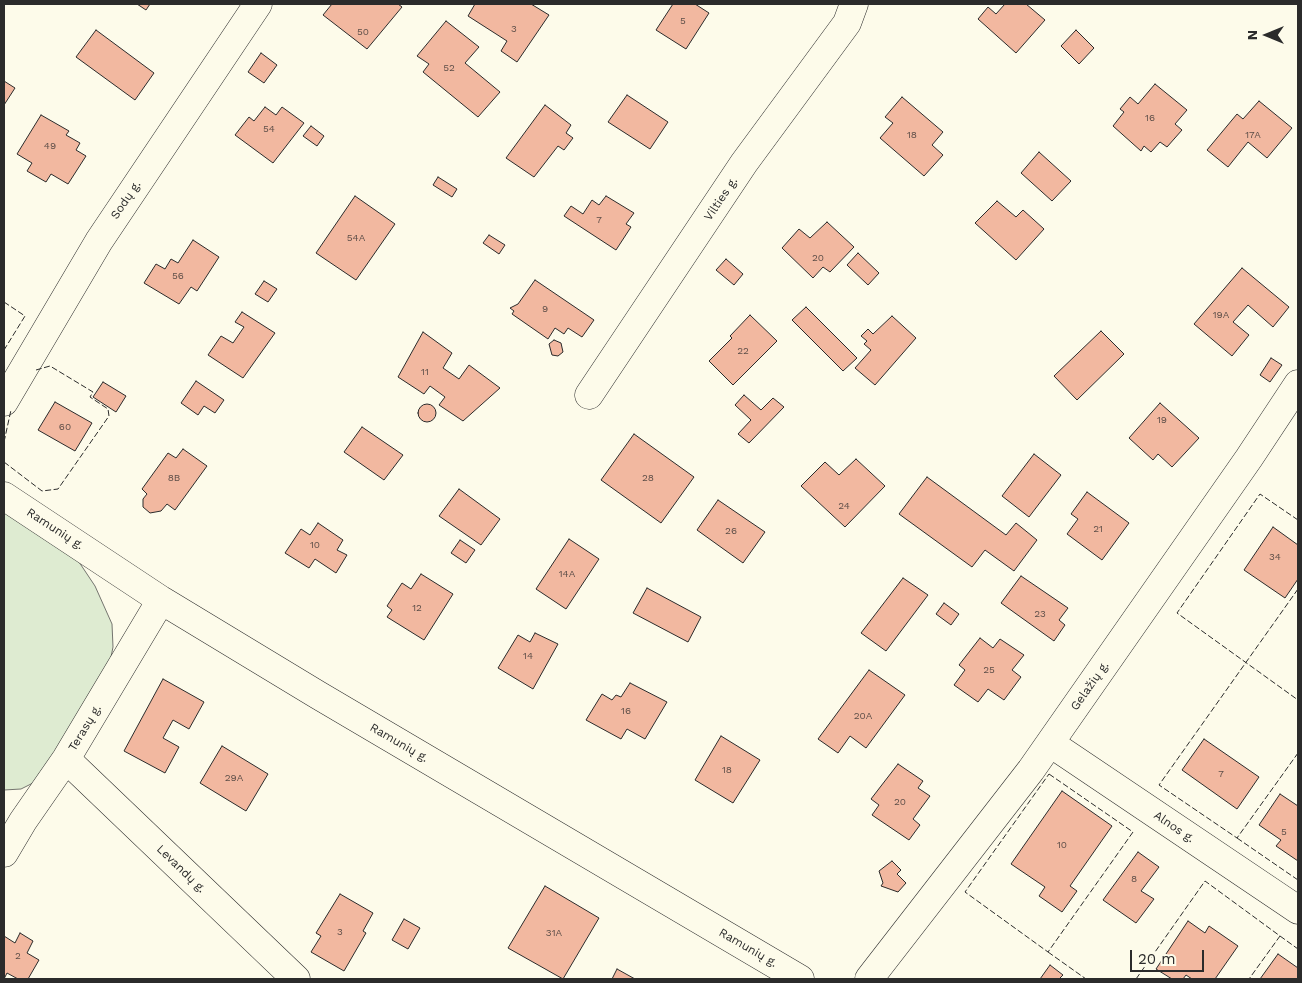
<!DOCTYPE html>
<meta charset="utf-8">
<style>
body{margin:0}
#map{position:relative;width:1302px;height:983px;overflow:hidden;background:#fdfbea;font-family:"Work Sans",sans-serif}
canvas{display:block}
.frame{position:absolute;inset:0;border:5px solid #2b2b2b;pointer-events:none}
.north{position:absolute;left:1242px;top:10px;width:50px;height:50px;-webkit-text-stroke:4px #fdfbea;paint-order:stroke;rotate:270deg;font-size:14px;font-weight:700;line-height:20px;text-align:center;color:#2b2b2b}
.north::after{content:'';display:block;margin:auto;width:18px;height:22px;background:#2b2b2b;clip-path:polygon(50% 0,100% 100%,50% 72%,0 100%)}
.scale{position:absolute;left:1130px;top:950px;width:74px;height:22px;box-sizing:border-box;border:2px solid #2b2b2b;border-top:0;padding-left:6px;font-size:15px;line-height:18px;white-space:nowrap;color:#2b2b2b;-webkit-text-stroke:4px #fdfbea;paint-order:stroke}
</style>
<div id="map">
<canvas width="1302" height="983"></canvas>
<div class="frame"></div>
<div class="north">N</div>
<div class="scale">20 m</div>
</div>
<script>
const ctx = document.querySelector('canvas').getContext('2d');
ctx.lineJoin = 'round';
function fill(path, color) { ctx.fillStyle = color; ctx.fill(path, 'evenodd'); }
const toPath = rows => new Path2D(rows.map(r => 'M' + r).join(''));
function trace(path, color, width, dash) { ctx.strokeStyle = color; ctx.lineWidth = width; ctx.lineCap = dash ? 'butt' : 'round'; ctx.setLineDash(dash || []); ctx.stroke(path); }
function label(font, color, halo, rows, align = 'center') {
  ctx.font = font + ' "Work Sans",sans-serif'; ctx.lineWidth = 4; ctx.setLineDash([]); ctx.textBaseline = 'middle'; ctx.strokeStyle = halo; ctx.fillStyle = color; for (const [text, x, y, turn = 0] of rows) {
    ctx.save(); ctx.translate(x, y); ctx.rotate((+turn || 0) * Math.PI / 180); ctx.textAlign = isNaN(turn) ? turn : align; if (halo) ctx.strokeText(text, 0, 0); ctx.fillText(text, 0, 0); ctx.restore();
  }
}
const green = toPath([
 [4,512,75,556,95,586,112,624,113,647,110,662,41,779,21,789,4,790,4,512]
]);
fill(green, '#deebd1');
trace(green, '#74746e', 1);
const building = toPath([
 [137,4,150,4,146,10,137,4],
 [332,4,398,4,402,7,367,49,323,15,332,4],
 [475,4,531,4,549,15,517,62,501,51,507,41,468,16,475,4],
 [673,4,695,4,709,13,686,49,656,30,673,4],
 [1005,4,1026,4,1045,20,1016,53,978,19,988,7,996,14,1005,4],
 [446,21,479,47,465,63,500,92,478,117,423,72,429,64,417,56,446,21],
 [96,30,154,73,135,100,76,57,96,30],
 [1076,30,1094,48,1079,64,1061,46,1076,30],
 [261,53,277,65,264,83,248,72,261,53],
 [4,81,15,88,4,105,4,81],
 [1155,84,1187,110,1175,124,1182,130,1167,147,1160,142,1151,152,1144,146,1141,151,1113,126,1124,112,1120,109,1130,97,1138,104,1155,84],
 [627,95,668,122,650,149,608,122,627,95],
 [902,97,943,132,932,145,943,155,924,176,880,138,893,123,885,117,902,97],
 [1259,101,1292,128,1267,158,1248,142,1228,167,1207,150,1237,114,1243,119,1259,101],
 [545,105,571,125,566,133,573,138,564,150,558,146,534,177,506,158,545,105],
 [265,107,276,115,282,107,304,123,273,163,235,135,249,117,254,121,265,107],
 [41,115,69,131,66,135,80,143,76,150,86,156,68,184,51,174,46,182,27,171,32,163,17,154,41,115],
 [311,126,324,136,317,146,303,136,311,126],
 [1039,152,1071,181,1052,201,1021,173,1039,152],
 [438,177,457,189,452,197,433,185,438,177],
 [355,196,395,224,356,280,316,253,355,196],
 [606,196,634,213,626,224,631,227,616,250,564,216,571,206,583,214,592,200,599,205,606,196],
 [997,201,1016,217,1023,210,1044,229,1016,260,975,223,997,201],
 [827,222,854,247,830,272,823,267,813,278,782,248,799,229,810,238,827,222],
 [489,235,505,245,499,254,483,243,489,235],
 [193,240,219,257,197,291,191,287,179,304,144,283,156,264,165,269,171,259,178,263,193,240],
 [858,253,879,273,868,285,847,265,858,253],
 [726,259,743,274,734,285,716,270,726,259],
 [1242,268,1289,307,1273,327,1248,305,1233,322,1249,335,1232,356,1194,324,1242,268],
 [535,280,594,320,582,337,568,328,564,334,555,328,548,339,512,314,514,311,510,308,518,304,535,280],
 [264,281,277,289,268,302,255,294,264,281],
 [806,307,857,358,843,371,792,320,806,307],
 [242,312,275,333,243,378,208,355,221,336,233,343,244,327,235,322,242,312],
 [750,315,777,341,733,385,709,361,732,338,730,336,750,315],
 [892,316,916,338,875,385,855,368,871,350,864,344,867,341,861,336,868,329,873,334,892,316],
 [1101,331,1124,354,1077,400,1054,376,1101,331],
 [423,332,452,353,443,368,459,379,469,365,500,388,463,421,439,405,445,397,430,386,424,394,398,377,423,332],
 [554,340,561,343,563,352,558,356,552,355,549,344,554,340],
 [1271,358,1282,365,1270,382,1260,375,1271,358],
 [196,381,224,400,215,413,204,406,198,415,181,403,196,381],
 [103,382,126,396,116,412,93,397,103,382],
 [744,395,761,410,773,398,784,407,749,443,738,434,751,420,735,405,744,395],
 [55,402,92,423,75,451,38,430,55,402],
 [1160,403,1199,438,1172,467,1158,454,1153,460,1129,438,1160,403],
 '418 413a9 9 0 1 1 18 0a9 9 0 1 1-18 0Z',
 [362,427,403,455,384,480,344,452,362,427],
 [634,434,694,477,661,523,601,480,634,434],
 [183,449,207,466,175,510,167,504,161,511,150,513,143,507,143,499,147,494,142,489,168,453,176,458,183,449],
 [1034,454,1061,475,1029,517,1002,496,1034,454],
 [856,459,885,486,845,527,801,486,825,462,839,475,856,459],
 [927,477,1006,535,1016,523,1037,540,1014,571,985,550,972,567,899,514,927,477],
 [459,489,500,519,481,545,439,516,459,489],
 [1087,492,1129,523,1102,560,1067,534,1078,519,1071,514,1087,492],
 [718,500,765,532,743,563,697,530,718,500],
 [318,523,343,540,337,550,347,555,336,573,315,559,309,568,285,553,301,529,310,535,318,523],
 [1273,527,1298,545,1298,579,1285,598,1244,570,1273,527],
 [569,539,599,559,566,609,536,589,569,539],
 [460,540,475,550,466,563,451,553,460,540],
 [421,574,453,594,424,640,387,617,392,610,387,606,402,583,411,589,421,574],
 [1021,576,1068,608,1059,620,1065,625,1054,641,1001,603,1021,576],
 [903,578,928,595,886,651,861,633,903,578],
 [647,588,701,617,688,642,633,613,647,588],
 [944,603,959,614,951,625,936,614,944,603],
 [535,633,558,644,533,689,498,668,518,635,530,642,535,633],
 [980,638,993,648,1000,639,1024,655,1012,670,1021,677,1004,700,988,689,978,702,954,685,965,670,959,665,980,638],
 [869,670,905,695,866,748,850,736,838,753,818,739,869,670],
 [163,679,204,702,189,729,173,720,163,738,179,747,165,773,124,751,163,679],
 [630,683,667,702,645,739,627,729,621,739,586,720,602,694,612,700,616,695,621,697,630,683],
 [721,736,760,760,733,803,695,780,721,736],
 [1204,739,1259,777,1237,809,1182,770,1204,739],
 [222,746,268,774,246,811,200,783,222,746],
 [898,764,923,781,918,788,930,796,913,819,920,825,909,840,872,815,879,805,871,799,898,764],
 [1062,791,1112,826,1070,886,1077,891,1062,912,1039,896,1045,887,1011,864,1062,791],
 [1280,794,1298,806,1298,861,1276,846,1281,840,1259,825,1280,794],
 [1138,852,1159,867,1141,891,1154,899,1136,923,1103,900,1138,852],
 [892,861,901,870,897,874,906,883,898,892,881,886,883,883,879,871,892,861],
 [545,886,599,918,563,979,508,948,545,886],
 [340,894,373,913,363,931,366,933,344,971,311,952,321,936,316,933,340,894],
 [404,919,420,928,408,949,392,940,404,919],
 [1188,921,1205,933,1209,926,1238,946,1215,979,1192,979,1186,975,1183,979,1172,979,1156,969,1188,921],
 [20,933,33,941,27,953,39,960,28,979,18,979,7,973,4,979,4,936,15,943,20,933],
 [1278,954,1298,968,1298,979,1260,979,1278,954],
 [1050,965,1063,975,1059,979,1040,979,1050,965],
 [617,969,635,979,612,979,617,969]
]);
fill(building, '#f2b8a0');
trace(building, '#2b2b2b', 1);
const minor = toPath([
 [589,395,744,163,847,23,854,4],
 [4,402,99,241,258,4],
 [4,496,161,600,318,695,800,979],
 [1050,743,1298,910],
 [66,759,296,979],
 [4,853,23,821,66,759,161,600],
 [869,979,1031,770,1249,458,1298,384]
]);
trace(minor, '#2b2b2b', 29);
trace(minor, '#fdfbea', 28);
trace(toPath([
 [4,302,25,316,4,350],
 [4,442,11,410],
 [4,462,42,491,58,489,109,416,108,409,90,397,93,392,50,366,36,370],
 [1298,520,1260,494,1177,613,1298,700],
 [1298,589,1159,785,1237,838,1298,753],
 [1049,774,1133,832,1048,952,965,892,1049,774],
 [1237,838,1298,880],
 [1280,936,1298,949],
 [1048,952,1086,979],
 [1136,979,1205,881,1280,936,1249,979]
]), '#2b2b2b', 1, [6, 2.5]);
label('10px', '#5d4e48', null, [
 ["5",683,21],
 ["3",514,29],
 ["50",363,32],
 ["52",449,68],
 ["16",1150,118],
 ["54",269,129],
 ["18",912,135],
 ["17A",1253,135],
 ["49",50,146],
 ["7",599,220],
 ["54A",356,238],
 ["20",818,258],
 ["56",178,276],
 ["9",545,309],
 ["19A",1221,315],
 ["22",743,351],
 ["11",425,372],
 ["19",1162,420],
 ["60",65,427],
 ["8B",174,478],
 ["28",648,478],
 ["24",844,506],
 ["21",1098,529],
 ["26",731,531],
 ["10",315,545],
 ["34",1275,557],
 ["14A",567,574],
 ["12",417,608],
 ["23",1040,614],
 ["14",528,656],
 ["25",989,670],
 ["16",626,711],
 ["20A",863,716],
 ["18",727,770],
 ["7",1221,774],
 ["29A",234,778],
 ["20",900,802],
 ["5",1284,832],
 ["10",1062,845],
 ["8",1134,879],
 ["3",340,932],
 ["31A",554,933],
 ["2",18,956]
]);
label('12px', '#2b2b2b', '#fdfbea', [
 ["Vilties g.",721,199,-56],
 ["Sodų g.",126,200,-56],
 ["Ramunių g.",55,529,33],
 ["Gelažių g.",1090,686,-55],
 ["Terasų g.",85,728,-59],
 ["Ramunių g.",399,743,30],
 ["Alnos g.",1174,827,34],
 ["Levandų g.",181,869,44],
 ["Ramunių g.",748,948,30]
]);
</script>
